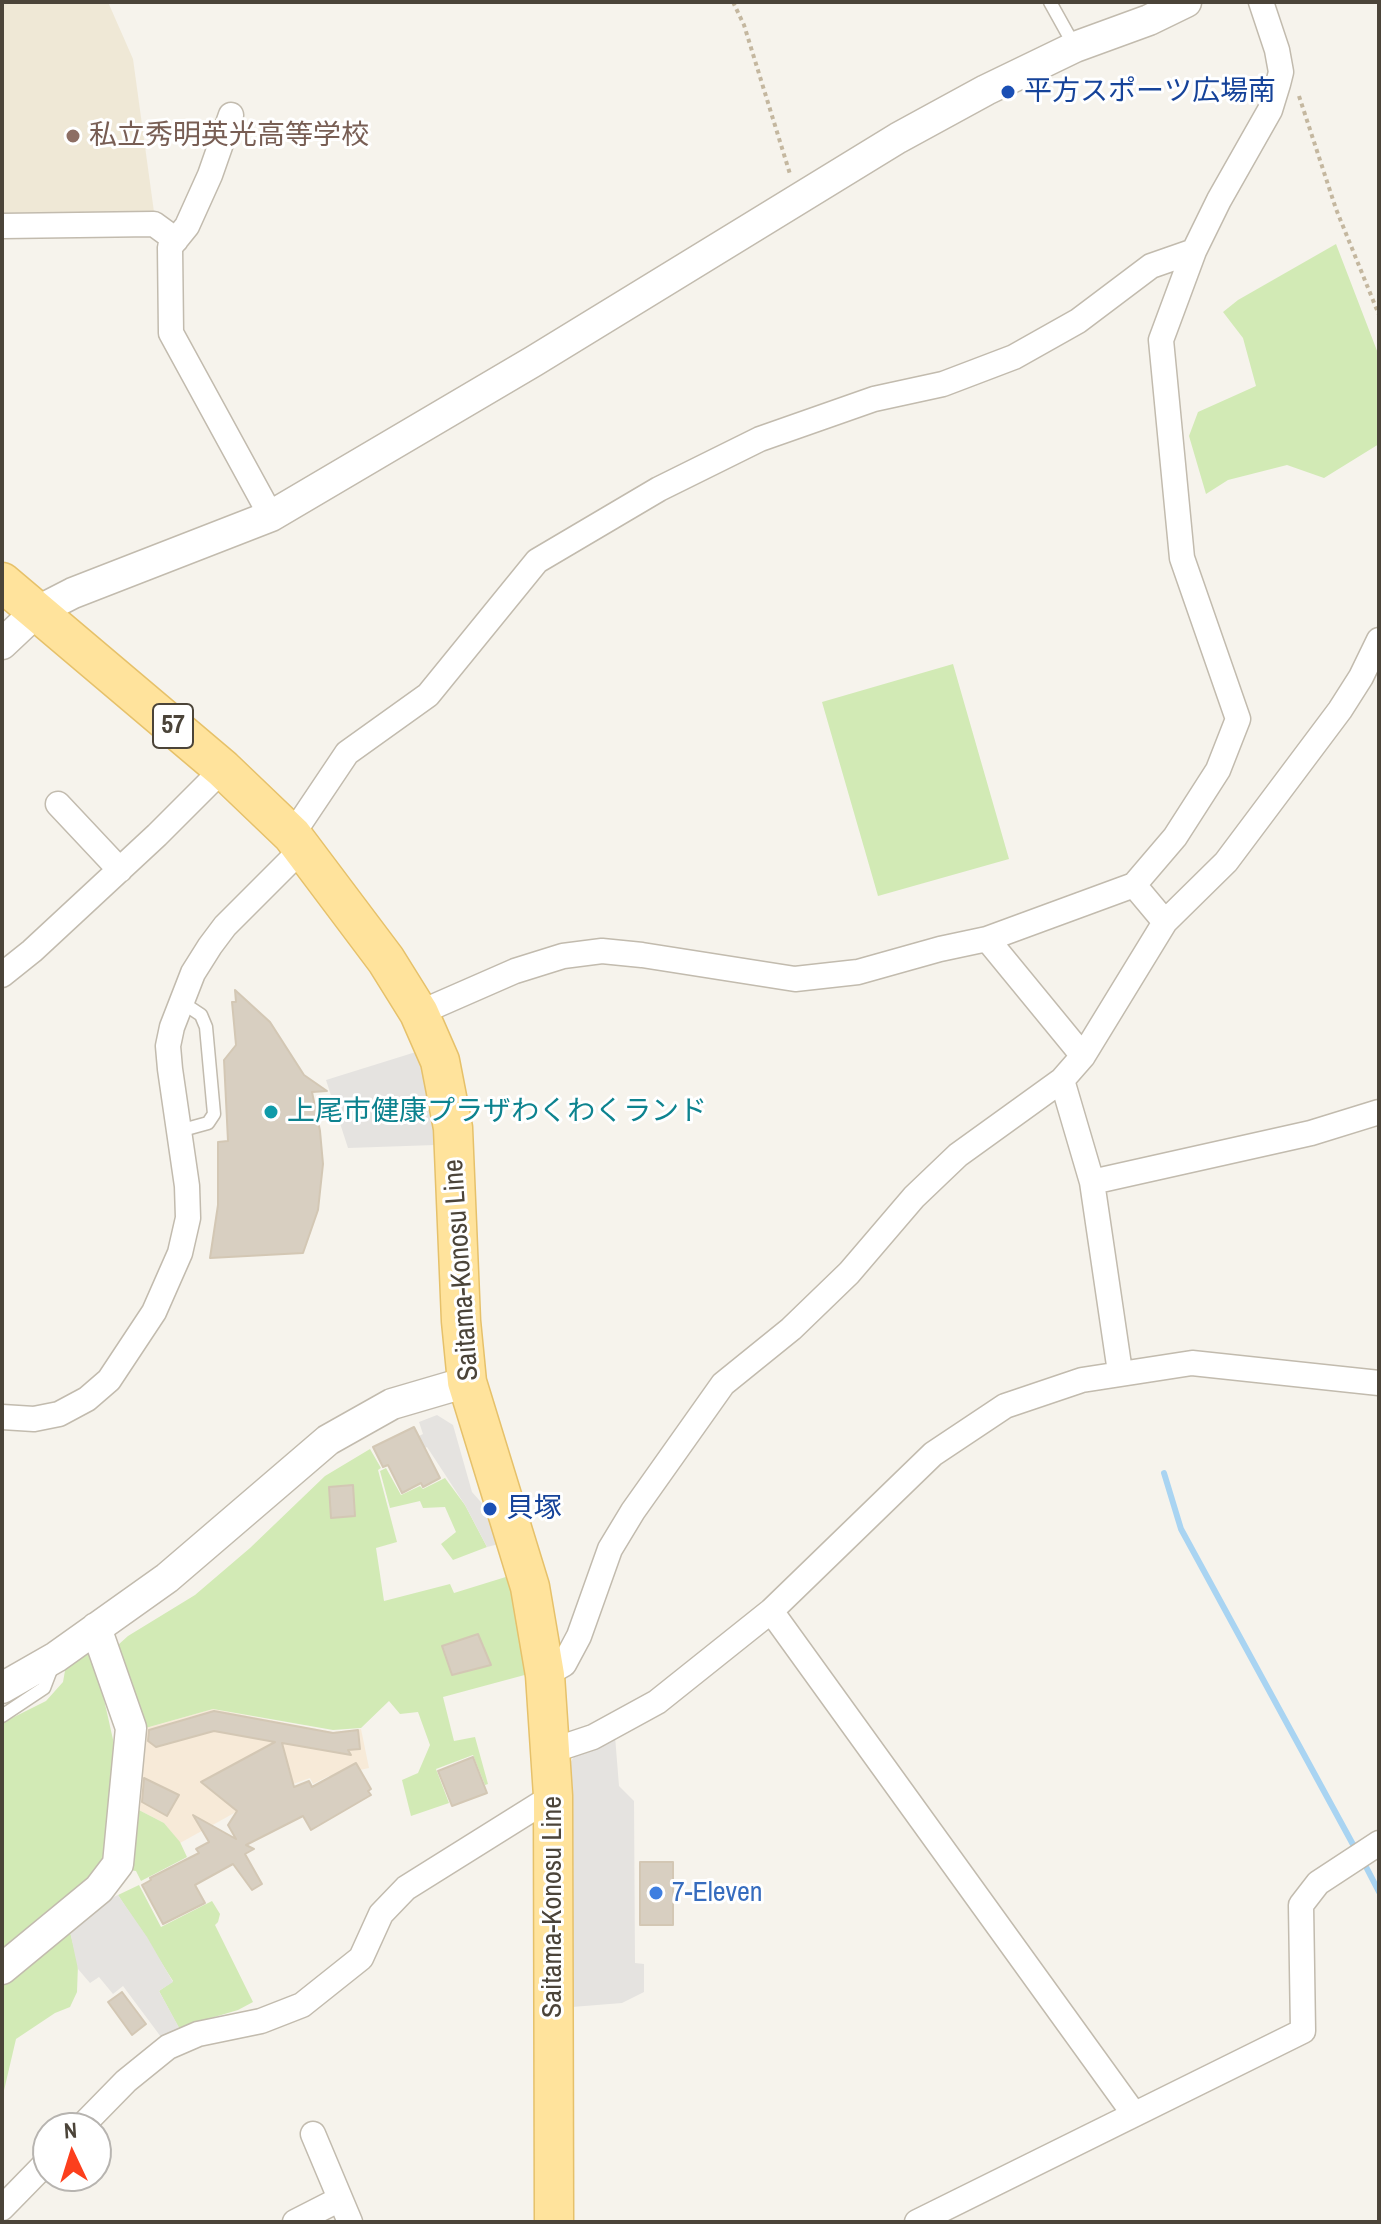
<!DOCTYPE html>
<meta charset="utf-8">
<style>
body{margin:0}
#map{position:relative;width:1381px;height:2224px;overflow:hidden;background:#f6f3ec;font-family:"Archivo Narrow",sans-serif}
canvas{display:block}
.frame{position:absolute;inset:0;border:4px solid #4b4439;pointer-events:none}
.north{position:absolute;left:32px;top:2112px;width:80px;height:80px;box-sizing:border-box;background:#fff;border:2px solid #b7b4b0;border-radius:50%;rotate:356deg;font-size:22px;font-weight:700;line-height:32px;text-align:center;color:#4b4439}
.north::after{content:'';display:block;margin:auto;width:28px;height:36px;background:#fc3f1d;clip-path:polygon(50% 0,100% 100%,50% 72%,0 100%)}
</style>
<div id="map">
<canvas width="1381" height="2224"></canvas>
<div class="frame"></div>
<div class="north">N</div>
</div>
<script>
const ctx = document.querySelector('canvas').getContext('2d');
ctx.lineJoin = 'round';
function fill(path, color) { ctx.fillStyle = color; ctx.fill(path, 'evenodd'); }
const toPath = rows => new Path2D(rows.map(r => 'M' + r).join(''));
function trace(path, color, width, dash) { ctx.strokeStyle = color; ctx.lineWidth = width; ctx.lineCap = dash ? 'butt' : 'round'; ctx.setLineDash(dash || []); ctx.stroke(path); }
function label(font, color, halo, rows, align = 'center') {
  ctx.font = font + ' "Archivo Narrow","Noto Sans JP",sans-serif'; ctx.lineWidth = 6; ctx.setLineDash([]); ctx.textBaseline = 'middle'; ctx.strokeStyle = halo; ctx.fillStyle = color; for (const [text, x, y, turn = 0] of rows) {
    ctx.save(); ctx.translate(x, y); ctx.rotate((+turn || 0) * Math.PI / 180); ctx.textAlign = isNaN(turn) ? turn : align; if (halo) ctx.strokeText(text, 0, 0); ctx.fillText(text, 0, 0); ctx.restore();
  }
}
fill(toPath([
 [213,1709,333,1732,361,1729,369,1768,346,1773,333,1782,329,1776,313,1784,310,1778,274,1791,180,1843,164,1823,135,1808,142,1729]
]), '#f7ead8');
fill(toPath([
 [2,2,108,2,133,59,154,212,144,218,2,216]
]), '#efe8d6');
fill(toPath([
 [1336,244,1379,356,1379,444,1324,478,1287,465,1228,480,1206,494,1189,436,1198,412,1256,386,1243,338,1223,312,1238,300],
 [953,664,1009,859,878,896,822,702],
 [370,1449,381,1468,378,1470,397,1542,376,1548,384,1601,450,1584,454,1593,509,1576,532,1673,443,1697,454,1741,475,1737,488,1784,485,1785,473,1755,436,1769,449,1803,411,1816,402,1780,418,1773,430,1745,418,1712,400,1714,389,1701,361,1728,333,1730,213,1709,142,1729,118,1645,128,1636,195,1595,250,1548,325,1476],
 [386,1468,401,1495,420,1486,423,1489,445,1478,465,1505,487,1547,453,1560,441,1544,456,1532,445,1507,423,1508,420,1501,390,1508,380,1471],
 [87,1652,97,1668,114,1744,116,1766,103,1858,83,1886,2,1956,2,1723,46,1701,63,1682,66,1665],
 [135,1808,164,1823,180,1842,187,1857,141,1881,136,1871,128,1870],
 [139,1885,161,1927,212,1901,220,1914,218,1922,215,1925,253,2002,238,2010,211,2018,182,2034,159,1991,173,1981,118,1895],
 [69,1927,78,1964,77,1992,70,2007,55,2013,16,2039,2,2099,2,1986]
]), '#d2eab5');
fill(toPath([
 [419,1051,437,1102,435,1145,348,1148,326,1080],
 [437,1415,453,1425,472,1492,487,1509,499,1544,487,1547,465,1505,427,1447,407,1456,401,1445,423,1434,419,1422],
 [615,1736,619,1786,634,1801,635,1963,644,1964,644,1992,622,2003,572,2007,569,1764,574,1757],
 [118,1895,147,1937,173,1982,159,1991,181,2031,164,2041,123,1986,113,1994,99,1977,90,1983,78,1969,69,1927,97,1904]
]), '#e5e3e0');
trace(toPath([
 [1164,1473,1181,1529,1356,1850],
 [1362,1859,1379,1892]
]), '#a9d4f2', 6);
const building = toPath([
 [235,990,270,1022,304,1075,327,1091,312,1092,320,1131,323,1164,318,1210,303,1253,210,1258,218,1205,218,1142,228,1141,224,1060,236,1045,232,1002,236,1002,235,990],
 [414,1427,440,1478,423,1487,421,1483,402,1493,388,1465,383,1467,373,1447,414,1427],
 [353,1485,355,1516,331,1518,329,1487,353,1485],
 [478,1634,491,1665,452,1675,442,1646,478,1634],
 [214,1711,333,1733,358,1730,360,1749,348,1750,351,1755,282,1743,294,1787,309,1781,312,1787,356,1763,371,1789,368,1791,371,1795,311,1830,303,1816,246,1845,254,1849,245,1854,262,1884,252,1890,233,1864,195,1885,205,1903,163,1924,142,1885,151,1880,150,1878,199,1853,196,1849,209,1842,193,1815,236,1839,228,1825,237,1811,201,1782,275,1742,214,1731,156,1747,148,1741,149,1730,214,1711],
 [473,1757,487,1793,452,1806,438,1771,473,1757],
 [144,1778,179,1795,167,1816,142,1802,144,1778],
 [640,1862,673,1862,673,1925,640,1925,640,1862],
 [122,1992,146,2024,132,2035,108,2002,122,1992]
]);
fill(building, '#d8cfc1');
trace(building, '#d3c7b4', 2);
const service = toPath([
 [1050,2,1075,47],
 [179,1131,208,1123,214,1114,206,1027,201,1015,180,1001],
 [2,1716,44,1688,52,1667]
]);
const minor = toPath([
 [231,115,210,175,187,226,170,247,171,333,271,516],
 [2,226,154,224,176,240],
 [58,804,120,870],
 [292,835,347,753,428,695,537,561,659,489,760,439,874,399,943,384,1014,357,1078,321,1151,266,1194,251],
 [1165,922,1134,885,1175,837,1218,770,1238,719,1182,558,1161,340,1194,251,1219,200,1270,110,1278,84,1281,72,1277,50,1261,2],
 [987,939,1134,885],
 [2,975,32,951,157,835,223,769],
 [419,1013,515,971,563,956,602,951,642,955,795,979,858,972,940,949,987,939,1083,1056],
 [1062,1080,1092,1182,1120,1372],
 [1092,1182,1311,1133,1379,1112],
 [2,1417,34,1419,59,1414,87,1399,109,1380,154,1312,180,1253,188,1218,187,1186,170,1069,168,1046,172,1027,193,973,210,946,225,926,303,848],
 [771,1611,1134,2114],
 [545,1675,564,1664,579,1636,610,1549,633,1511,723,1384,791,1329,849,1273,914,1197,958,1155,1062,1080,1083,1056,1165,922,1226,862,1340,710,1361,677,1379,640],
 [551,1751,593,1737,657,1702,771,1611,933,1454,1005,1406,1082,1380,1192,1363,1379,1383],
 [80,2128,126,2081,168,2047,198,2034,261,2021,302,2005,361,1958,381,1914,406,1888,553,1796],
 [313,2134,350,2222],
 [2,2208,48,2161],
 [295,2222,340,2199],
 [917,2222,1303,2031,1301,1905,1318,1883,1379,1843]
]);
const tertiary = toPath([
 [2,644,36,612,73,593,271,516,534,361,898,138,986,90,1075,47,1149,20,1186,2],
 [2,1688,56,1657,167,1578,328,1440,392,1404,467,1382],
 [2,1969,99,1889,118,1864,131,1728,96,1628]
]);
const primary = toPath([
 [2,582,223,769,292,835,386,960,419,1013,440,1061,453,1128,461,1321,467,1382,530,1587,545,1675,553,1796,554,2222]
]);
trace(service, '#c2bbae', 15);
trace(minor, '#c2bbae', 27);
trace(tertiary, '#c2bbae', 33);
trace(primary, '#e6c16a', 41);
trace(toPath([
 [733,2,744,25,790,174],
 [1299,96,1336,209,1379,315]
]), '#c4b79f', 4, [4, 4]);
trace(service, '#fff', 12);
trace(minor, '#fff', 24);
trace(tertiary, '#fff', 30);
trace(primary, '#ffe39c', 38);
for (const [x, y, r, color] of [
 [1008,92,8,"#1a4fb4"],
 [73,136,8,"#8d6e63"],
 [271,1112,8,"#0f9aa8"],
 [490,1509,8,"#1a4fb4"],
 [656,1893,8,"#3f7fe0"]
]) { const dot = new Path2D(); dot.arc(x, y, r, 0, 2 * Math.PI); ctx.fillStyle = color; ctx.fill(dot); trace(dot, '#fff', 3); }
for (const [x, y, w] of [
 [173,726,40]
]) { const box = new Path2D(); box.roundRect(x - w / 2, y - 22, w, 44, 6); ctx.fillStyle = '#fff'; ctx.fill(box); trace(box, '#4b4439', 2); }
label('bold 26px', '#4b4439', null, [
 ["57",173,726]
]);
label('28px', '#164399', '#fff', [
 ["平方スポーツ広場南",1024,92],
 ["貝塚",506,1509]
], 'left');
label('28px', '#785e54', '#fff', [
 ["私立秀明英光高等学校",89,136]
], 'left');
label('28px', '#0d838f', '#fff', [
 ["上尾市健康プラザわくわくランド",287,1112]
], 'left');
label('28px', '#4b4439', '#fff', [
 ["Saitama-Konosu Line",462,1270,-94],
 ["Saitama-Konosu Line",553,1907,-90]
]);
label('28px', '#366cbe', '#fff', [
 ["7-Eleven",672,1893]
], 'left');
</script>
